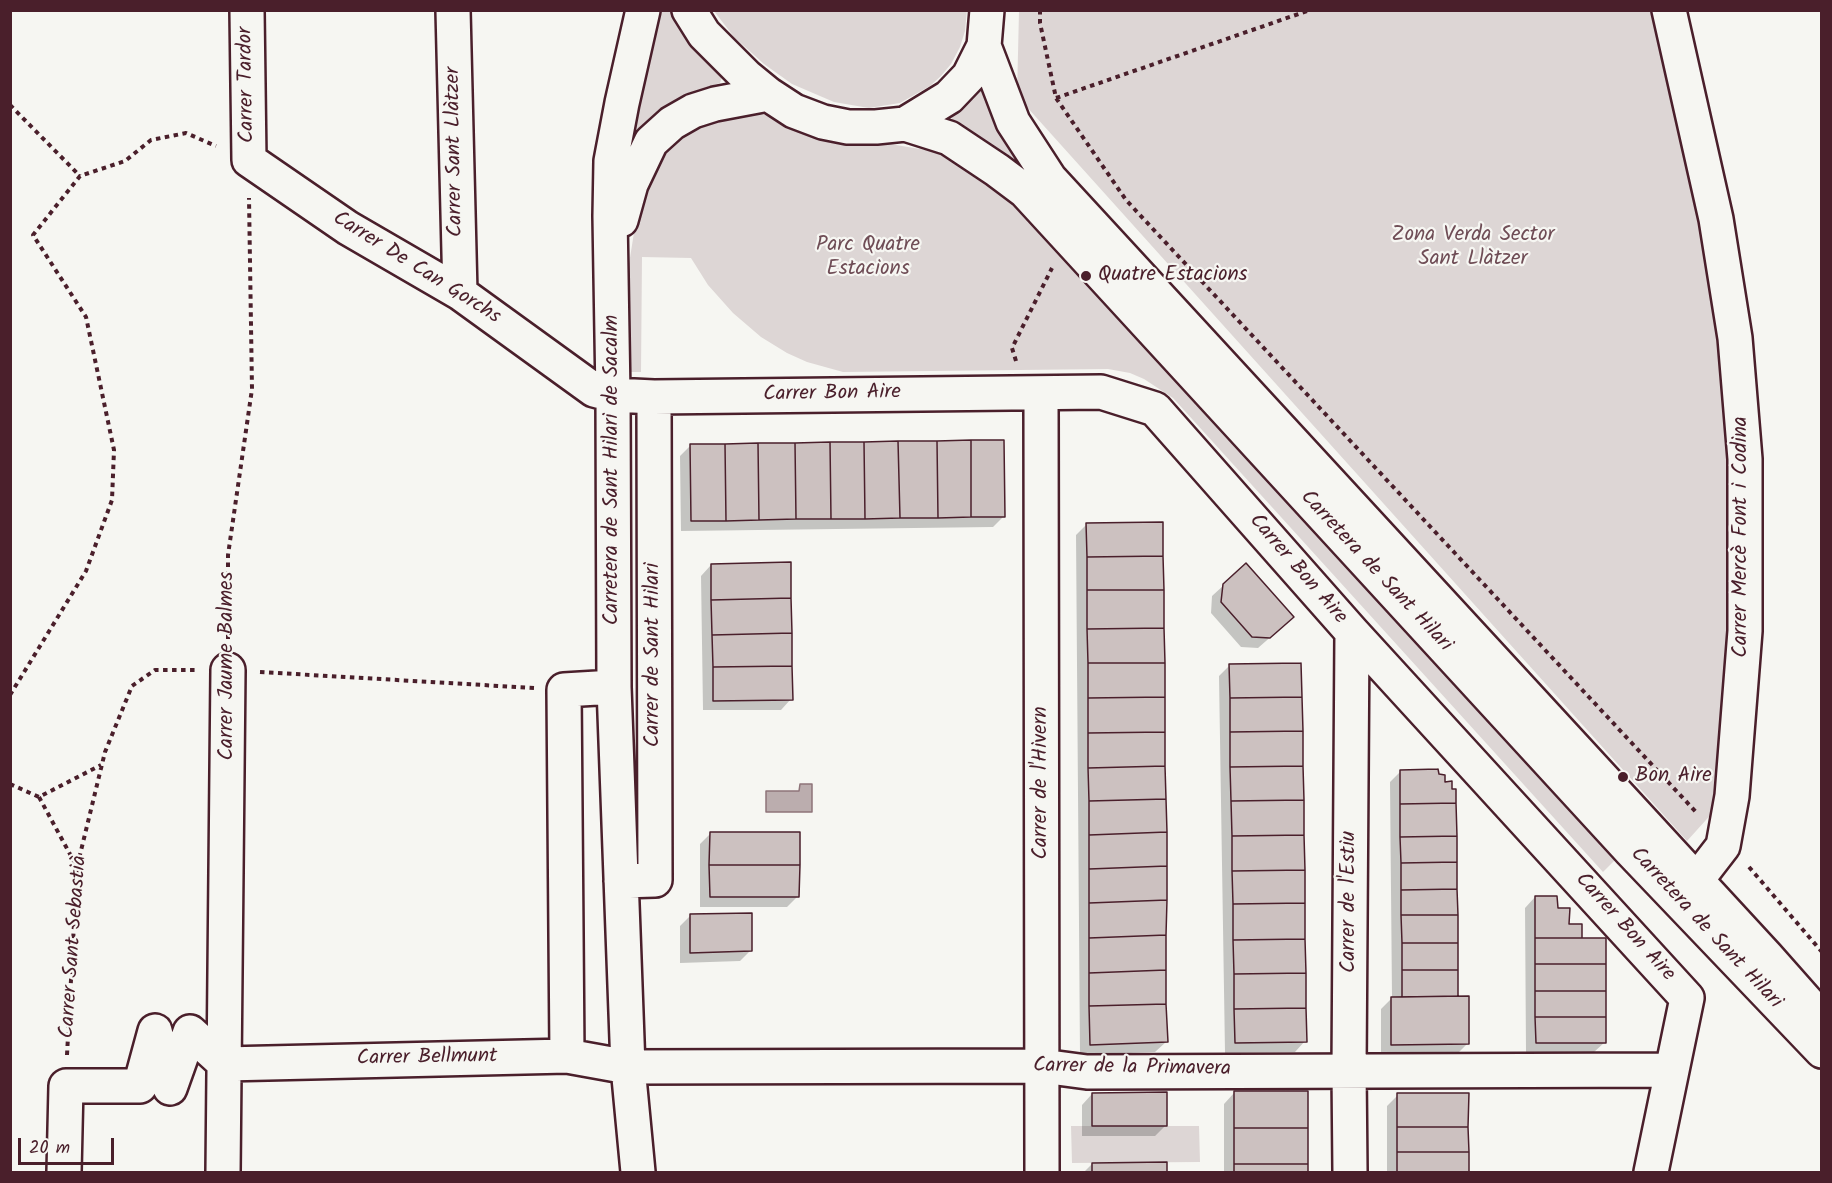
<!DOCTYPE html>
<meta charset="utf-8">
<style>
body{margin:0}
#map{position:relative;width:1832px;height:1183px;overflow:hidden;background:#f6f6f2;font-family:Kalam,sans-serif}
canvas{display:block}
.frame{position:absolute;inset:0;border:12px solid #4a1f2b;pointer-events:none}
.scale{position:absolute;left:18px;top:1138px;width:96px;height:27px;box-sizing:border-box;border:3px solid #4a1f2b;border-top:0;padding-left:8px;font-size:18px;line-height:21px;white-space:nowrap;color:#4a1f2b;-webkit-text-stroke:4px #f6f6f2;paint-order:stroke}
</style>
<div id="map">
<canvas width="1832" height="1183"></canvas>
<div class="frame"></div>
<div class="scale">20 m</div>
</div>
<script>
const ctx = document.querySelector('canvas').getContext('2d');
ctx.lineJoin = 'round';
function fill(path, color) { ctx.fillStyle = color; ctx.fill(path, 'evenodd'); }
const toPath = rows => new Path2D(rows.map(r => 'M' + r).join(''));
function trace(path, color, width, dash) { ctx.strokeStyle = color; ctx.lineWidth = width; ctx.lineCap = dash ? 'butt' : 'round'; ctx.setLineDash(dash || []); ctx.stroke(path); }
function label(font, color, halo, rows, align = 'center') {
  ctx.font = font + ' Kalam,sans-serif'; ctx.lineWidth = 4.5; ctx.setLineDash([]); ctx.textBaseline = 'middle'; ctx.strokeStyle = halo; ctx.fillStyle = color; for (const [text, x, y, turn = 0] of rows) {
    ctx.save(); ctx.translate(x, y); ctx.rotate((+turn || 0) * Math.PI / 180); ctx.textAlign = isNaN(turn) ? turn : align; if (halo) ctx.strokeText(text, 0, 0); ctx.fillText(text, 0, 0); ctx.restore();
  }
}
fill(toPath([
 [967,10,965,31,960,47,951,64,941,76,930,86,900,103,869,108,834,102,792,84,764,64,734,37,714,11],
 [659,11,673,11,698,53,722,77,720,83,683,95,662,108,635,141,632,142,628,138],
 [1019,11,1677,11,1745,459,1715,810,1687,841,1017,96],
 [983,89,985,90,1058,199,952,126,952,113,978,90],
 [741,112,781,117,839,141,860,144,884,143,938,152,997,180,1623,852,1603,872,1173,398,1144,379,1130,373,1108,369,843,372,807,362,787,353,761,337,733,313,708,285,691,258,642,257,641,372,628,372,629,264,640,195,659,155,678,133],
 [1071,1126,1199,1126,1200,1162,1072,1163]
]), '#ddd6d5');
const water = toPath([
 [800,784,812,784,812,812,766,812,766,791,799,791,800,784]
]);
fill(water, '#bbadae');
trace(water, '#8e747a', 1.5);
fill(toPath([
 [691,445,1004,516,993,527,681,531,680,456],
 [1087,524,1166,1042,1155,1052,1080,1055,1076,535],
 [711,565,791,699,781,710,703,710,701,576],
 [1224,585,1282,627,1258,648,1241,647,1211,613,1212,596],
 [1230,665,1305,1041,1295,1052,1225,1053,1219,676],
 [1401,771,1437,776,1451,791,1455,791,1457,997,1468,1043,1457,1054,1381,1055,1381,1009,1392,998,1390,782],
 [711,833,798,896,787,907,700,907,700,844],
 [1535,897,1556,910,1580,939,1605,1042,1594,1052,1526,1053,1525,908],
 [690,916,751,950,740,961,680,963,680,926],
 [1234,1093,1306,1093,1306,1172,1224,1172,1224,1104],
 [1092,1094,1166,1125,1155,1136,1082,1136,1082,1105],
 [1398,1095,1467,1095,1467,1172,1387,1172,1387,1106],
 [1092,1164,1165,1164,1165,1172,1084,1172]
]), '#0003');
const building = toPath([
 [971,440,1004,440,1005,517,971,517,971,440],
 [971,440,971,517,938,518,937,441,971,440],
 [898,441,937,441,938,518,900,518,898,441],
 [898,441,900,518,865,519,864,442,898,441],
 [830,442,864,442,865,519,831,519,830,442],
 [830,442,831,519,796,519,795,443,830,442],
 [758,443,795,443,796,519,759,520,758,443],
 [758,443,759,520,726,521,725,444,758,443],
 [690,444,725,444,726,521,691,521,690,444],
 [1163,522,1163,556,1087,557,1086,523,1163,522],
 [1163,556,1164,590,1087,590,1087,557,1163,556],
 [791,562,791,598,711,600,711,564,791,562],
 [1246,563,1294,617,1270,638,1252,637,1221,602,1223,584,1246,563],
 [1087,590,1164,590,1164,628,1087,629,1087,590],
 [791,598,792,633,712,635,711,600,791,598],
 [1164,628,1165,663,1088,663,1087,629,1164,628],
 [792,633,792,666,713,667,712,635,792,633],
 [1088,663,1165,663,1165,697,1088,698,1088,663],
 [1301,663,1302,697,1230,698,1229,664,1301,663],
 [792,666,793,700,713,701,713,667,792,666],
 [1165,697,1165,732,1088,733,1088,698,1165,697],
 [1302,697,1303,731,1230,732,1230,698,1302,697],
 [1303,731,1303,766,1230,767,1230,732,1303,731],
 [1165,732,1165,766,1088,768,1088,733,1165,732],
 [1165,766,1166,799,1089,801,1088,768,1165,766],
 [1303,766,1304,800,1231,801,1230,767,1303,766],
 [1438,769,1439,774,1445,775,1445,782,1452,781,1452,789,1456,789,1456,803,1400,804,1400,770,1438,769],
 [1166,799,1167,832,1089,835,1089,801,1166,799],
 [1304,800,1304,835,1232,836,1231,801,1304,800],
 [1456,803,1457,836,1400,837,1400,804,1456,803],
 [710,832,800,832,800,865,709,865,710,832],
 [1167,832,1167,866,1089,869,1089,835,1167,832],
 [1304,835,1305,870,1232,871,1232,836,1304,835],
 [1457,836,1457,862,1401,863,1400,837,1457,836],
 [1457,862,1457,889,1401,890,1401,863,1457,862],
 [709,865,800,865,799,897,710,897,709,865],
 [1167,866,1167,900,1089,903,1089,869,1167,866],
 [1305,870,1305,903,1233,904,1232,871,1305,870],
 [1457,889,1458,915,1401,915,1401,890,1457,889],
 [1535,896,1557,896,1558,908,1570,908,1569,924,1582,924,1582,938,1535,938,1535,896],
 [1167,900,1166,935,1089,938,1089,903,1167,900],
 [1305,903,1305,939,1233,940,1233,904,1305,903],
 [752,913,752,951,690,953,690,914,752,913],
 [1401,915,1458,915,1458,943,1402,943,1401,915],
 [1166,935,1166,970,1089,973,1089,938,1166,935],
 [1535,938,1606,938,1606,964,1535,964,1535,938],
 [1305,939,1306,973,1234,974,1233,940,1305,939],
 [1402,943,1458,943,1458,970,1402,970,1402,943],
 [1535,964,1606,964,1606,991,1535,991,1535,964],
 [1166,970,1166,1004,1089,1006,1089,973,1166,970],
 [1402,970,1458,970,1458,996,1402,997,1402,970],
 [1306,973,1306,1008,1234,1009,1234,974,1306,973],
 [1535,991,1606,991,1606,1017,1535,1017,1535,991],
 [1469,996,1469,1044,1391,1045,1391,997,1469,996],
 [1166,1004,1168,1042,1090,1045,1089,1006,1166,1004],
 [1306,1008,1307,1042,1235,1043,1234,1009,1306,1008],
 [1535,1017,1606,1017,1606,1043,1536,1043,1535,1017],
 [1234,1091,1308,1091,1308,1128,1234,1128,1234,1091],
 [1167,1092,1167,1126,1092,1126,1092,1093,1167,1092],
 [1397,1093,1469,1093,1468,1127,1397,1127,1397,1093],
 [1397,1127,1468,1127,1469,1152,1397,1152,1397,1127],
 [1234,1128,1308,1128,1308,1164,1234,1164,1234,1128],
 [1397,1152,1469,1152,1469,1172,1397,1172,1397,1152],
 [1167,1162,1167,1172,1092,1172,1092,1163,1167,1162],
 [1234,1164,1308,1164,1308,1172,1234,1172,1234,1164]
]);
fill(building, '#ccc1c0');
trace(building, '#4a1f2b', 1.5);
const minor = toPath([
 [247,10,249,160,348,228,460,293,594,390,613,395,654,397,1101,392,1155,409,1352,632,1687,998,1651,1172],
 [453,10,460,293],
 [689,10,704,34,746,76,768,94,794,111,823,122,848,127,876,127,905,124,949,97,969,76,984,46,987,10],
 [1669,10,1716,219,1735,338,1745,459,1745,631,1732,796,1723,846,1696,881],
 [984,46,1013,122,1050,179,1767,957,1822,1019],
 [905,124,949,138,997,170,1025,191,1631,851,1822,1051],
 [621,220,631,184,651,142,672,123,693,111,715,104,768,94],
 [1041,394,1042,1172],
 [621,881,655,880,654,397],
 [567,1056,564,690,614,687],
 [225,1064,567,1056,628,1067,1042,1066,1087,1072,1672,1070],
 [64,1172,66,1086,140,1086,155,1031,170,1088,190,1032,225,1064],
 [223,1172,228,670],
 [638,1172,628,1067,614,687,613,395,610,216,611,161,622,103,643,10],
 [1350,1172,1349,1070,1352,632]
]);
trace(minor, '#4a1f2b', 38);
trace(toPath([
 [1040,10,1040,23,1056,98,1126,200,1696,812],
 [1056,98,1310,10],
 [10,105,80,176],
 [1016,361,1012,348,1052,268],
 [228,639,228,555,252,389,249,198],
 [260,672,534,688],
 [10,695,86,571,112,500,114,450,86,317,33,235,80,176,125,161,151,140,186,133,216,146],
 [10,784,39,797,101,765],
 [39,797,77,867],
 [1749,867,1822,952],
 [67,1055,77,867,105,752,132,686,155,670,195,670]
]), '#4a1f2b', 4, [4.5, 4.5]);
trace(minor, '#f6f6f2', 33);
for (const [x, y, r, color] of [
 [1086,276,6,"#4a1f2b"],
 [1623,777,6,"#4a1f2b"]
]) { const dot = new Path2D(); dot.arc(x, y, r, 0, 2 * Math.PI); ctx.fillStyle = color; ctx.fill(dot); trace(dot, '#f6f6f2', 2); }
label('21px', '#4a1f2b', '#f6f6f2', [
 ["Carrer Tardor",248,85,-91],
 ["Carrer Sant Llàtzer",456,152,-91],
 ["Carrer De Can Gorchs",416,269,32],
 ["Carrer Bon Aire",832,395,-1],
 ["Carretera de Sant Hilari de Sacalm",613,470,-90],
 ["Carrer Mercè Font i Codina",1742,537,-90],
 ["Carrer Bon Aire",1297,570,49],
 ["Carretera de Sant Hilari",1375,572,47],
 ["Carrer de Sant Hilari",654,655,-90],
 ["Carrer Jaume Balmes",228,666,-90],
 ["Carrer de l'Hivern",1042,783,-90],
 ["Carrer de l'Estiu",1350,902,-90],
 ["Carrer Bon Aire",1624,928,48],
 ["Carretera de Sant Hilari",1705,929,47],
 ["Carrer Sant Sebastià",75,947,-86],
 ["Carrer Bellmunt",427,1059,-1],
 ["Carrer de la Primavera",1132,1069,1]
]);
label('21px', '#6f4d56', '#f6f6f2', [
 ["Zona Verda Sector",1473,236],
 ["Sant Llàtzer",1473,260],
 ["Parc Quatre",868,246],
 ["Estacions",868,270]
]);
label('21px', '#4a1f2b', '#f6f6f2', [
 ["Quatre Estacions",1098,276],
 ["Bon Aire",1635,777]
], 'left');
</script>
